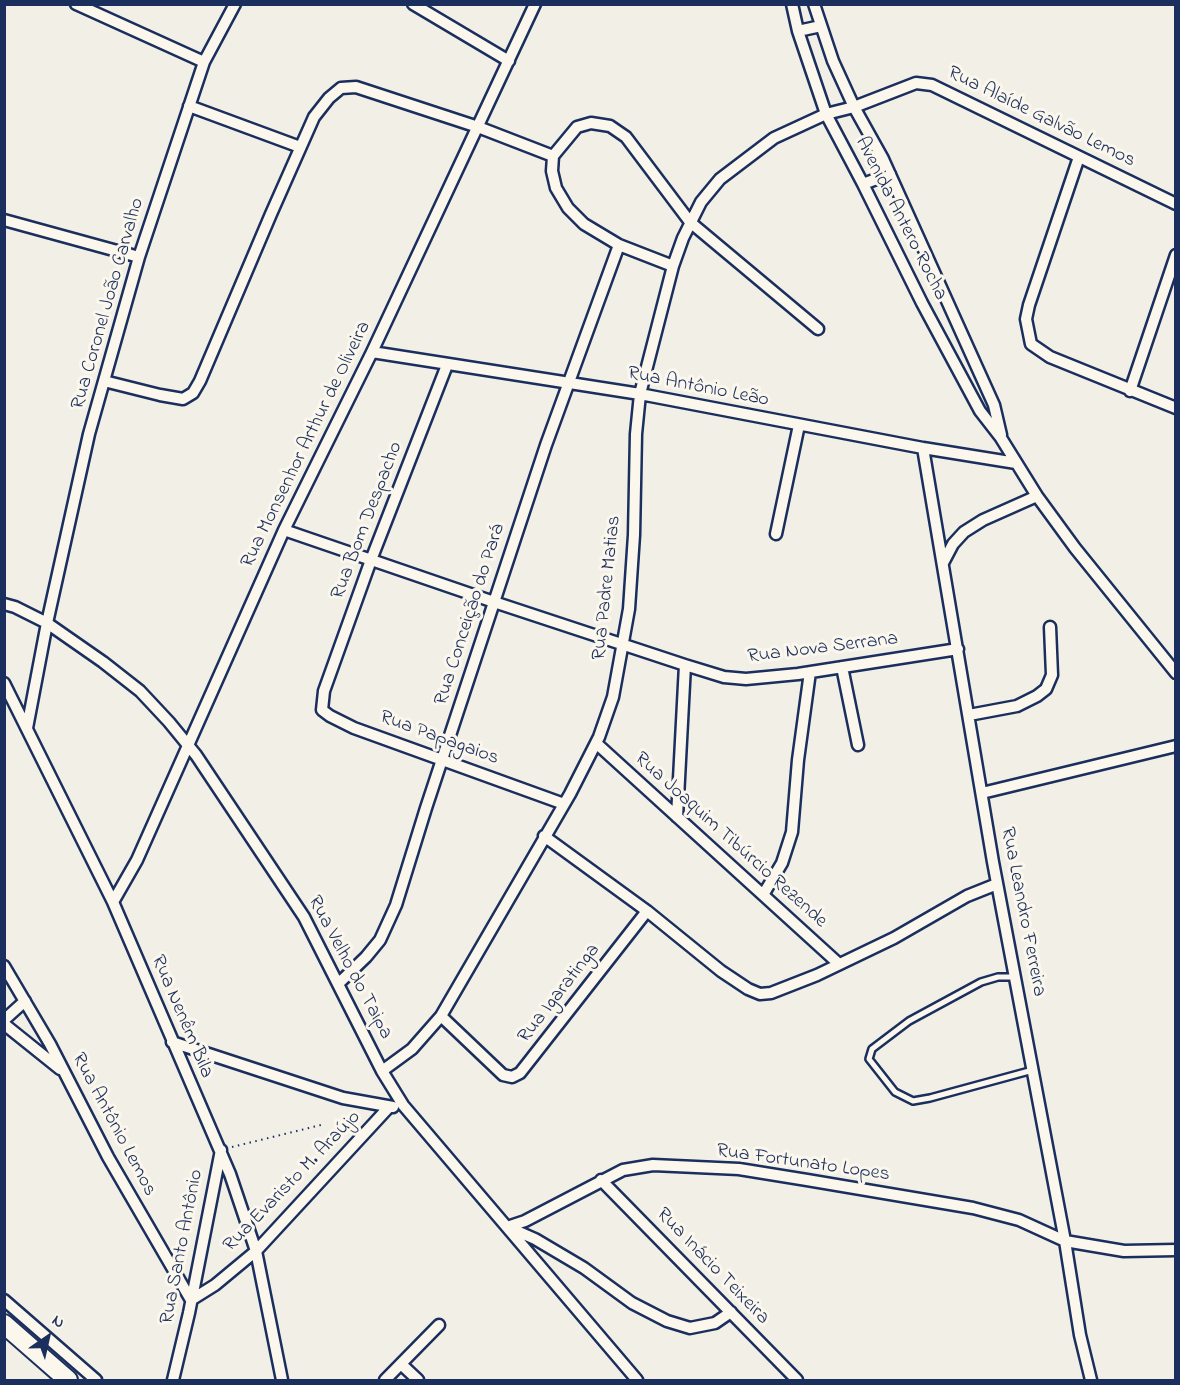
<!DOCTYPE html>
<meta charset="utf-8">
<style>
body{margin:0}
#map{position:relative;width:1180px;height:1385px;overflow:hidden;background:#f2efe6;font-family:"Indie Flower",sans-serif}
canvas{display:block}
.frame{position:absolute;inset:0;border:6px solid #1b2f5e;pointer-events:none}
.north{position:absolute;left:18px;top:1307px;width:60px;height:60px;-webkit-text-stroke:4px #fbf7ec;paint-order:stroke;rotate:34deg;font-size:16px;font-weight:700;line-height:24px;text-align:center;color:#1b2f5e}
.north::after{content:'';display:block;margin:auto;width:21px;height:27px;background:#1b2f5e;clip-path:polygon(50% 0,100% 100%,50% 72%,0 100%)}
</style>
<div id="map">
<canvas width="1180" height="1385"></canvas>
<div class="frame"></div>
<div class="north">N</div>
</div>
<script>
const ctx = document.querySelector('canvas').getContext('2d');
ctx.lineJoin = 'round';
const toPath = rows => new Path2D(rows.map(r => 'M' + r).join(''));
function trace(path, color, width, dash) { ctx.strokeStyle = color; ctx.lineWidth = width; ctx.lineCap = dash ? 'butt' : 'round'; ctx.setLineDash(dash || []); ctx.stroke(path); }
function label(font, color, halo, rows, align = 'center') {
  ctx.font = font + ' "Indie Flower",sans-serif'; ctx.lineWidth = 6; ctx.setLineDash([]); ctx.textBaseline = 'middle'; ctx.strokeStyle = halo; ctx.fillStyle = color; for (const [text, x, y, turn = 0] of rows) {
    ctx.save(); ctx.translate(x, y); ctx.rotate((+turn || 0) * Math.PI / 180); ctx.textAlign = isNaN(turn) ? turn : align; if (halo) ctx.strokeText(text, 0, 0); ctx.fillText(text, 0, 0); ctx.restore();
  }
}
const lane = toPath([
 [1014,977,998,977,981,982,909,1021,872,1049,869,1059,895,1092,913,1101,930,1098,1033,1070]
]);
const street = toPath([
 [76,4,204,62],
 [413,4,509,61],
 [792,4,798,31,826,114,863,184,922,303,980,411,1001,438,1037,496,1075,548,1176,673],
 [814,4,833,61,854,107,883,159,980,374,994,405,1001,435],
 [798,31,821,26],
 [189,106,300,147],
 [1079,157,1029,305,1026,319,1031,344,1050,357,1176,408],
 [863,184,890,174],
 [4,220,139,257],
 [673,266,619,245,584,224,568,208,556,188,552,171,553,156,577,127,591,123,610,126,626,137,690,222,818,329],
 [372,352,640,394,923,448,1016,463],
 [447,365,371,560,324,691,322,710,330,716,354,728,564,804],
 [104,381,160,395,183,399,193,393,200,381,271,214,314,117,329,98,341,88,356,87,478,127,553,156],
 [1130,391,1176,255],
 [923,448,993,862,1065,1241,1080,1335,1091,1380],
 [284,530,494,602,685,665,724,677,746,679,798,674,958,649],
 [776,534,799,425],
 [943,563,953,544,964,532,983,520,1037,496],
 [4,604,15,607,47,623,103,662,140,691,169,722,196,755,304,917,382,1071,403,1105,637,1380],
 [842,667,858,745],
 [4,683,113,902,230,1174,256,1251,282,1380],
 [969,715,1017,706,1037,696,1046,689,1052,675,1050,627],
 [27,728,47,623,89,434,139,257,204,62,235,4],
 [596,743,839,964],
 [982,793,1176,746],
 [677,817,685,665],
 [544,836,647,911,721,971,748,989,760,994,771,993,817,975,894,938,967,896,997,884],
 [763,895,782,863,792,832,798,760,810,672],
 [113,902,137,860,284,530,372,352,535,4],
 [4,966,50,1044,108,1157,191,1300,215,1285,256,1251,389,1107],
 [338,984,366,957,380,940,396,905,426,808,546,445,619,245],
 [441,1016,503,1075,512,1077,520,1073,647,911],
 [4,1020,25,1001],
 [4,1024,60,1069],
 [172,1042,343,1098,393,1107],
 [382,1071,412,1049,441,1016,570,794,599,737,613,697,629,609,634,535,636,434,640,394,673,266,683,238,701,202,720,179,774,138,826,114,854,107,916,83,932,85,1176,204],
 [601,1180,797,1380],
 [507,1227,525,1221,623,1170,653,1165,739,1169,807,1180,973,1208,1019,1220,1065,1241,1124,1251,1176,1250],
 [510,1228,535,1239,584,1268,632,1303,667,1321,690,1328,715,1323,731,1312],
 [4,1300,96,1380],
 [401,1364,418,1380],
 [173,1380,189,1313,221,1150],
 [385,1380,439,1325]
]);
const primary = toPath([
 [4,1324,68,1380]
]);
trace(lane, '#1b2f5e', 10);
trace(street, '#1b2f5e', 15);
trace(primary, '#1b2f5e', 22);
trace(toPath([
 [232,1147,321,1125]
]), '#1b2f5e', 2, [1.5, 4.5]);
trace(lane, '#fbf7ec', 5);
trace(street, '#fbf7ec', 10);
trace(primary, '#fbf7ec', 18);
label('20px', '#1b2f5e', '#fbf7ec', [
 ["Rua Alaíde Galvão Lemos",1041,118,26],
 ["Avenida Antero Rocha",900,219,63],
 ["Rua Coronel João Carvalho",109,304,-74],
 ["Rua Antônio Leão",698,388,11],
 ["Rua Monsenhor Arthur de Oliveira",307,445,-64],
 ["Rua Bom Despacho",368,521,-69],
 ["Rua Padre Matias",608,588,-84],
 ["Rua Conceição do Pará",471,615,-72],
 ["Rua Nova Serrana",823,649,-7],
 ["Rua Papagaios",439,739,20],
 ["Rua Joaquim Tibúrcio Rezende",730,841,42],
 ["Rua Leandro Ferreira",1022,912,79],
 ["Rua Velho do Taipa",349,968,62],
 ["Rua Igaratinga",560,994,-52],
 ["Rua Nenêm Bila",181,1017,67],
 ["Rua Antônio Lemos",113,1125,62],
 ["Rua Fortunato Lopes",803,1164,8],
 ["Rua Evaristo M. Araújo",293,1182,-46],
 ["Rua Santo Antônio",183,1247,-79],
 ["Rua Inácio Teixeira",712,1267,46]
]);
</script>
